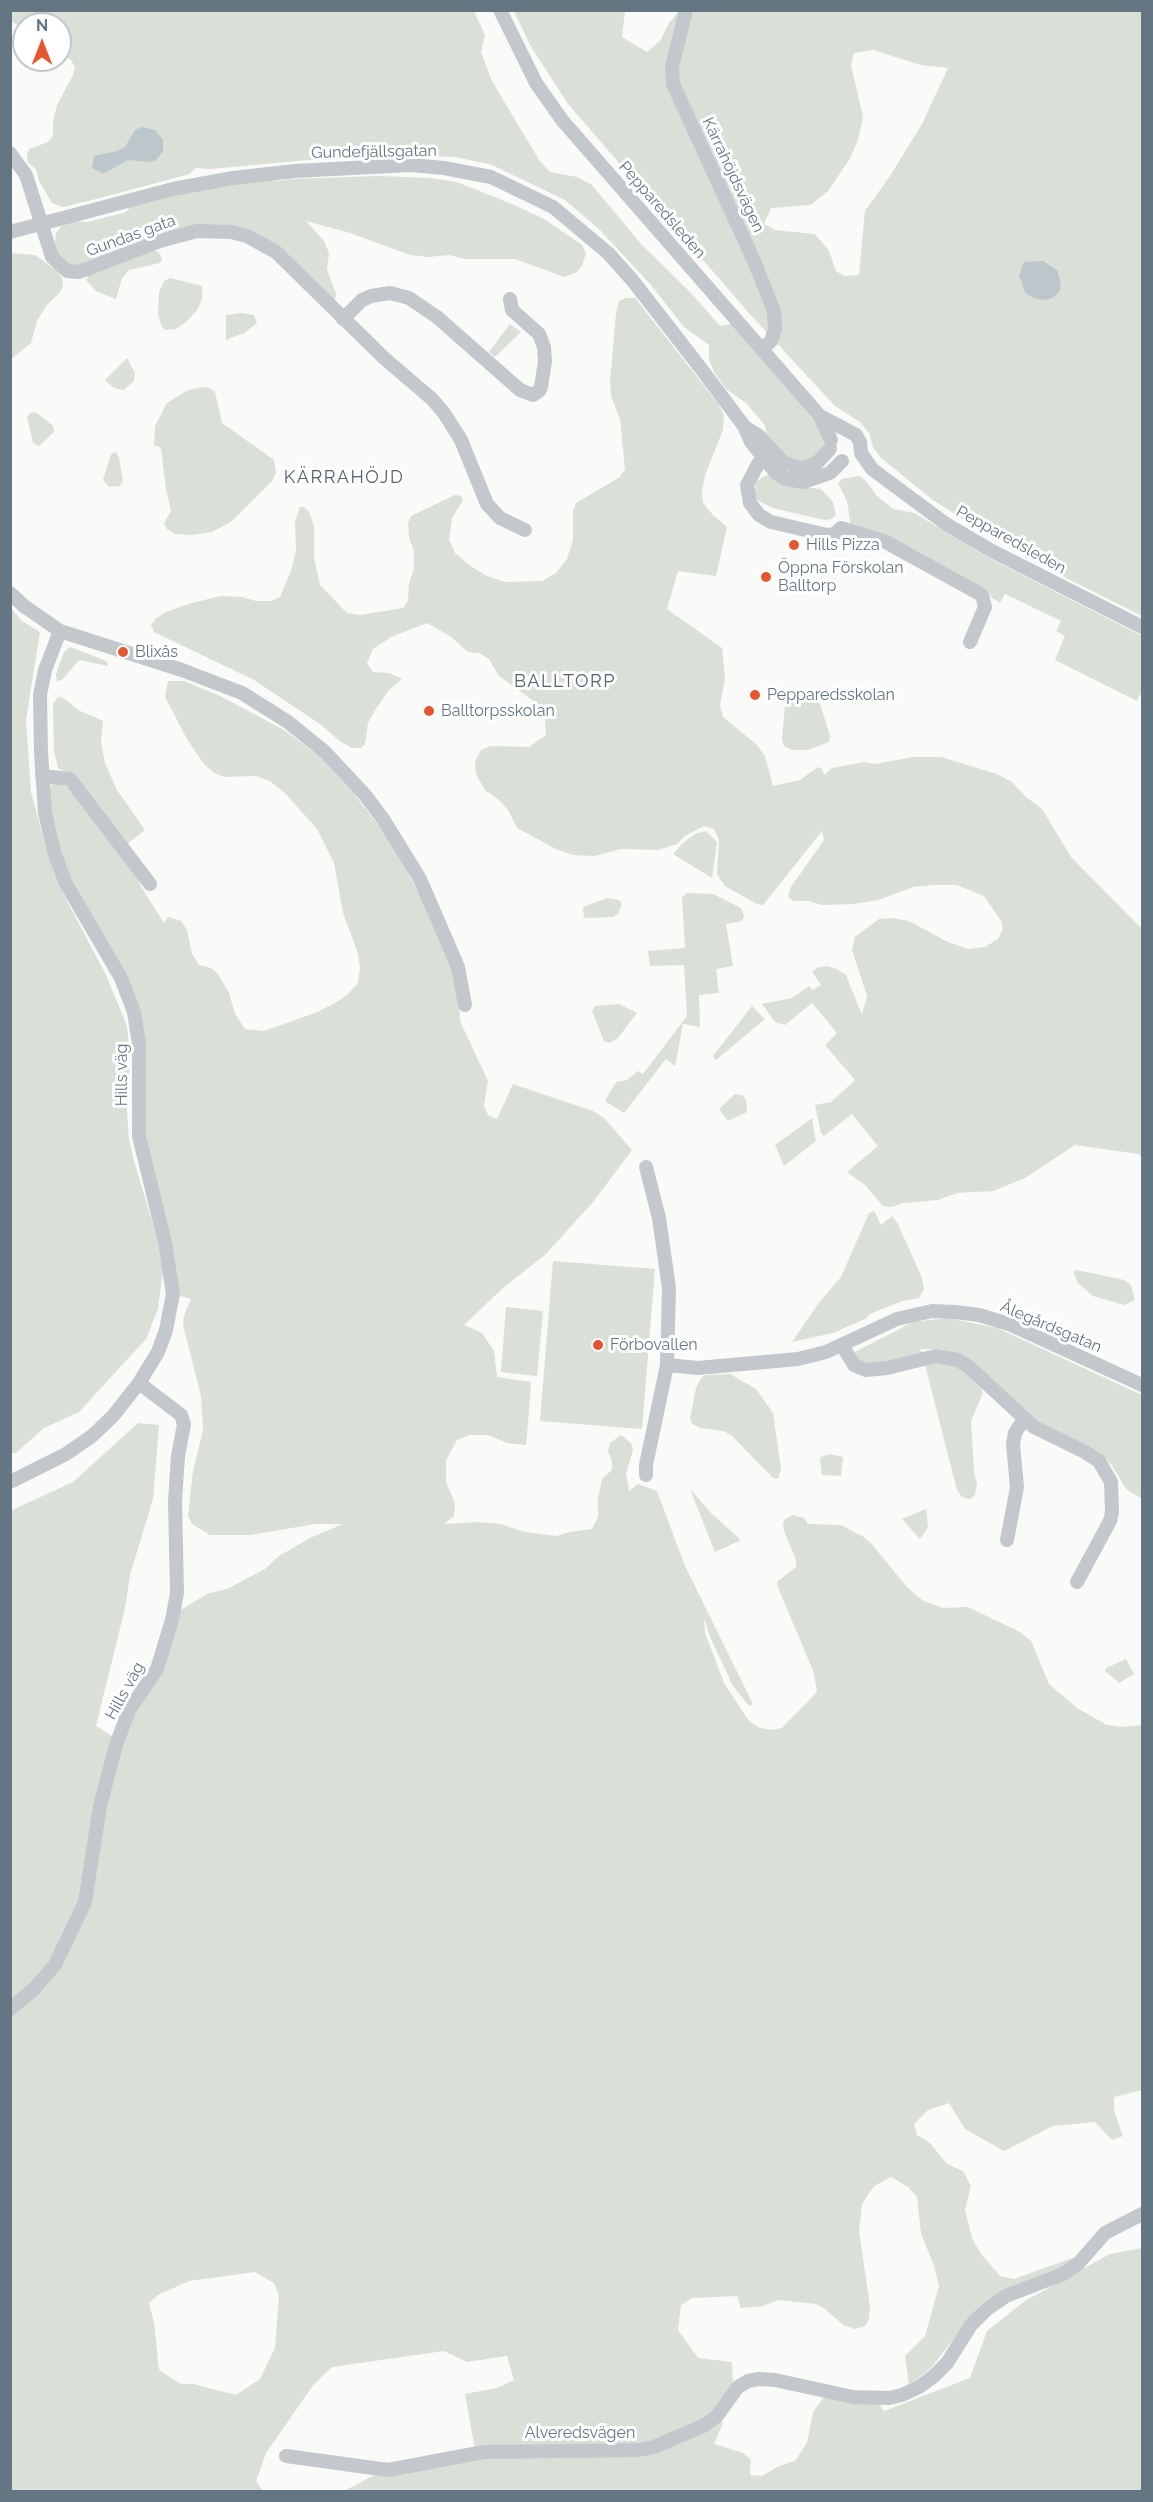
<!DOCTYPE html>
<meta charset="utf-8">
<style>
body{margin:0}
#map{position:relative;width:1153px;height:2502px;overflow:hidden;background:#fafaf8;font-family:Raleway,sans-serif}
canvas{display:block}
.frame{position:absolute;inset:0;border:12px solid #657683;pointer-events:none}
.north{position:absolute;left:12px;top:12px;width:60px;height:60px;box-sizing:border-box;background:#fff;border:2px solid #c1c8cd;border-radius:50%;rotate:0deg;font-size:16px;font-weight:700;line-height:24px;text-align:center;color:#657683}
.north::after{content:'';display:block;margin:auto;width:21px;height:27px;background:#e4572e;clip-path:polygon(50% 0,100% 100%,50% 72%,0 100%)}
</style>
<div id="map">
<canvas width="1153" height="2502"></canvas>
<div class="frame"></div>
<div class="north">N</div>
</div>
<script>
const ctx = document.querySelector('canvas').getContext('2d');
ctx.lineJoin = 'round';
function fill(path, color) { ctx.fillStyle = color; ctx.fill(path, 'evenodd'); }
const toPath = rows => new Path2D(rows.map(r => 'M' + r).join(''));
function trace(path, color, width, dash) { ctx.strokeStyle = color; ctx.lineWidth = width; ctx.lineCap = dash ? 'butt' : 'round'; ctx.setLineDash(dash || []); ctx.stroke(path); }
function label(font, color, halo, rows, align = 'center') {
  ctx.font = font + ' Raleway,sans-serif'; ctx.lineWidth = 6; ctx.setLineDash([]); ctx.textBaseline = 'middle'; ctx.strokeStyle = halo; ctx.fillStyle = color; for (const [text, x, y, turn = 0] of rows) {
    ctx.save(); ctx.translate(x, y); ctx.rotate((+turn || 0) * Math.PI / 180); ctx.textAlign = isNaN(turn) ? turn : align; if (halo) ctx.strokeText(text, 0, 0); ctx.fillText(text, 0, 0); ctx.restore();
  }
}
fill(toPath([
 [11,10,474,11,485,35,481,52,492,81,539,160,550,172,577,177,592,185,641,244,690,292,720,326,731,324,822,428,825,445,823,451,804,463,791,460,779,449,767,436,765,425,746,403,726,389,714,372,709,359,709,345,684,327,651,285,599,229,565,200,492,165,456,157,372,154,211,169,195,168,190,174,96,199,63,207,52,203,39,181,36,169,28,163,27,156,29,149,48,142,53,136,53,122,57,105,73,75,75,67,71,60,60,53,60,24,24,24,24,29,11,21],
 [514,11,625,11,622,37,647,52,660,41,669,23,679,11,1142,11,1142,616,1068,579,971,524,933,500,881,458,873,447,869,433,860,422,835,406,749,313,568,104,530,45],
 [873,50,921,65,948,68,922,124,890,176,865,211,859,275,844,276,836,271,829,251,815,234,775,230,764,224,771,208,811,205,828,191,849,160,858,140,863,117,851,65,854,53],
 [1058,271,1061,285,1060,291,1025,292,1019,276],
 [379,176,430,178,457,182,512,204,544,219,582,245,586,253,582,266,577,272,564,277,515,259,465,259,449,255,428,257,410,255,350,233,306,221,324,241,329,253,327,269,336,294,335,300,333,301,288,254,228,227,80,265,72,266,60,259,55,245,56,233,63,224,72,221,88,222,126,212,133,204,201,188,266,180,276,181,291,179],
 [150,250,157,251,160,254,162,259,160,263,129,270,122,278,116,299,96,291,86,280,89,274],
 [11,253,35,255,57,271,62,278,63,286,60,292,46,306,37,321,31,343,11,359],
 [170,278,202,286,202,299,197,310,187,321,176,329,165,330,161,325,158,313,159,292,164,281],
 [626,298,635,298,719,405,724,415,723,430,705,475,702,493,703,503,713,515,727,527,716,576,678,571,667,609,722,648,725,678,720,705,723,717,757,745,765,756,773,786,800,780,818,767,822,769,824,775,832,768,864,762,875,764,913,757,941,757,997,774,1012,782,1026,797,1042,809,1071,857,1142,929,1142,1157,1139,1154,1075,1145,1025,1178,993,1191,957,1193,938,1200,904,1203,891,1207,883,1206,865,1185,847,1172,878,1146,852,1114,824,1136,821,1133,815,1105,831,1102,855,1080,825,1045,837,1033,812,1003,785,1025,775,1022,762,1004,792,998,809,986,812,990,821,985,812,972,819,967,827,966,837,969,846,975,862,1015,867,996,852,950,855,937,879,919,893,918,909,921,948,942,968,949,985,947,998,939,1003,929,1001,921,984,896,957,885,933,885,913,887,878,900,853,904,822,905,808,901,794,901,788,897,791,887,824,840,822,831,763,905,757,904,725,886,717,874,719,840,714,829,704,826,685,836,677,844,658,850,622,849,594,856,573,855,556,849,517,828,508,810,499,800,485,790,476,774,475,761,481,750,491,746,529,747,546,735,545,720,538,708,532,700,499,676,489,659,479,653,468,652,450,636,427,623,391,637,373,649,367,663,373,672,389,673,402,679,389,690,375,710,368,723,365,744,361,748,352,748,341,742,320,724,254,680,154,632,151,625,155,619,166,612,192,603,221,596,242,597,256,601,271,601,280,597,292,568,296,550,295,521,300,507,304,507,309,512,314,526,314,558,320,585,347,613,360,615,403,608,408,601,409,584,414,568,414,552,409,537,408,523,411,516,455,495,461,496,463,500,452,518,449,540,455,553,469,565,487,576,505,582,542,581,556,573,567,559,573,540,573,511,576,503,620,477,625,469,620,419,611,396,610,382,616,313,619,301],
 [241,313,254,315,257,323,244,333,226,340,226,315],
 [510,324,521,332,495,357,489,352],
 [127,358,135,373,134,381,124,390,114,388,105,380],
 [202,387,209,388,215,392,222,423,274,460,276,473,272,481,231,522,212,532,192,535,175,534,167,529,164,523,171,511,166,489,161,448,154,445,155,426,167,403,186,391],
 [31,412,37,413,53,426,54,432,39,446,33,443,27,417],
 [116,452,119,458,123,481,120,486,109,487,103,480,111,454],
 [766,475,801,487,821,489,833,502,836,515,832,519,824,520,773,508,757,500,754,493,756,482],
 [860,476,866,481,876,495,893,509,914,513,991,559,1142,636,1142,691,1137,701,1055,660,1065,636,1056,631,1061,621,1005,594,1000,603,992,598,988,591,910,547,851,527,847,501,838,483,842,479],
 [10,607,22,621,40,632,26,720,31,792,48,856,58,884,106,975,127,1026,130,1055,127,1111,129,1139,134,1161,155,1231,163,1270,158,1309,146,1339,79,1412,44,1428,16,1453,10,1453],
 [70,647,104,660,108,663,108,666,79,660,63,679,57,682,56,674,64,652],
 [168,681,184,681,220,696,284,730,320,757,354,794,388,838,439,929,457,971,460,1021,488,1081,484,1106,488,1115,497,1119,513,1084,593,1111,604,1118,632,1150,593,1202,545,1255,504,1287,464,1325,482,1333,494,1351,497,1377,531,1382,528,1423,526,1445,507,1443,488,1435,469,1435,457,1440,446,1460,446,1482,455,1503,454,1516,444,1524,479,1522,500,1524,525,1532,557,1536,569,1532,592,1529,598,1517,598,1498,602,1479,612,1470,612,1461,608,1451,610,1443,621,1435,631,1443,633,1450,626,1473,629,1491,638,1484,657,1491,685,1566,753,1704,749,1706,733,1686,710,1637,704,1618,705,1633,724,1683,749,1721,760,1728,771,1730,782,1728,817,1692,814,1673,777,1585,778,1581,796,1567,796,1560,784,1531,783,1524,785,1519,793,1515,804,1518,808,1524,841,1525,862,1536,871,1543,906,1586,922,1600,942,1608,968,1607,1020,1632,1031,1641,1049,1684,1077,1708,1107,1725,1122,1727,1142,1725,1142,2090,1114,2097,1114,2111,1123,2136,1112,2140,1095,2122,1053,2126,1004,2151,965,2129,949,2103,928,2110,914,2124,917,2135,930,2143,947,2164,963,2171,971,2186,965,2210,972,2238,981,2254,1000,2276,1014,2279,1075,2257,1073,2262,1056,2272,999,2293,980,2305,931,2368,909,2385,905,2356,925,2336,939,2286,934,2266,921,2233,917,2197,908,2187,891,2177,874,2186,862,2204,859,2231,870,2307,869,2319,865,2326,855,2329,843,2325,825,2309,816,2304,778,2300,763,2306,741,2308,737,2296,692,2298,681,2305,678,2330,698,2358,732,2362,733,2387,716,2407,723,2423,714,2444,743,2453,751,2460,750,2475,762,2476,779,2466,795,2461,807,2443,813,2412,825,2396,879,2404,884,2411,970,2378,987,2331,1025,2301,1110,2254,1142,2248,1142,2491,344,2491,390,2467,475,2450,465,2394,497,2388,514,2380,507,2356,467,2362,444,2351,332,2367,314,2384,266,2453,256,2481,263,2491,11,2491,10,1511,73,1482,138,1423,159,1425,153,1499,130,1575,125,1608,96,1726,120,1741,179,1611,207,1594,227,1589,265,1569,279,1556,310,1538,343,1524,315,1524,251,1535,210,1535,192,1524,188,1516,193,1471,203,1430,201,1396,183,1325,184,1316,191,1299,180,1296,178,1291,145,1131,146,1062,144,1033,67,874,60,855,49,806,51,785,55,783,64,785,71,790,137,876,140,885,164,923,168,917,181,921,187,930,192,954,199,965,211,968,218,974,229,993,235,1014,245,1029,264,1031,315,1013,335,1003,347,995,358,983,360,968,358,953,343,913,334,863,317,829,286,794,270,781,256,776,225,777,214,773,204,764,188,741,165,697],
 [255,2272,274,2283,279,2296,275,2348,260,2379,236,2395,193,2384,181,2384,162,2372,159,2369,154,2323,149,2303,158,2295,189,2281],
 [806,692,819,700,830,736,829,742,808,750,792,750,784,746,782,740,785,705,791,695],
 [58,697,64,698,78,710,103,721,101,742,105,763,117,790,145,830,126,845,76,778,58,768,54,751,53,704],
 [706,831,717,842,712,878,673,854,683,843,695,834],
 [687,893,713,894,741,908,744,916,742,921,726,924,733,966,716,969,719,993,699,995,700,1027,683,1024,675,1066,666,1059,624,1113,605,1101,616,1082,627,1080,638,1071,643,1074,687,1016,684,965,650,966,648,951,685,948,682,897],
 [607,898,619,900,622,904,618,914,613,917,584,918,583,907],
 [619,1004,637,1013,618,1038,609,1043,604,1041,592,1011,595,1006],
 [752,1006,765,1019,716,1060,713,1056],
 [735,1094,742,1095,746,1100,747,1112,728,1121,719,1109],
 [812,1118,816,1141,784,1166,775,1145],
 [874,1211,881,1225,892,1216,897,1222,922,1278,924,1289,919,1298,902,1301,870,1314,867,1318,833,1333,792,1342,818,1304,841,1277,869,1213],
 [553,1261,655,1269,642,1429,540,1421],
 [1077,1270,1124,1280,1131,1285,1135,1300,1124,1305,1093,1296,1078,1283,1073,1272],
 [506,1307,543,1311,537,1376,501,1372],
 [948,1318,997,1328,1142,1395,1142,1499,1126,1489,1111,1464,1100,1453,1053,1432,1038,1421,969,1359,939,1349,919,1349,922,1352,919,1355,895,1362,860,1364,855,1354,855,1352,913,1322],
 [936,1361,954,1362,980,1386,983,1393,971,1421,974,1472,977,1484,975,1495,970,1499,962,1497,957,1490,925,1365],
 [730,1374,756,1389,773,1413,781,1469,778,1479,773,1478,732,1436,724,1431,700,1428,692,1424,690,1419,696,1388,702,1377,706,1375],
 [830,1454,843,1457,841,1476,822,1475,820,1460,821,1457],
 [690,1489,712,1514,741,1540,715,1552],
 [926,1509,928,1527,920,1539,902,1519],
 [1126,1659,1134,1674,1119,1683,1105,1671,1106,1668]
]), '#dadfd7');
fill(toPath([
 [142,127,155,130,163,140,163,151,156,160,150,162,128,160,103,174,92,168,94,156,117,151,125,147,135,130],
 [1043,261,1058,271,1061,285,1060,291,1052,298,1045,300,1033,298,1025,292,1019,276,1024,262]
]), '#bbc7cb');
trace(toPath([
 [500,10,536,83,562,120,820,416,831,440],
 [686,10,672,67,673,84,754,261,774,311,775,329,771,341,762,349],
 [10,153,26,175,52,257,67,271,78,272,87,269,160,241,197,231,231,232,247,236,276,252,384,358,432,399,444,413,461,440,487,504,500,518,525,530],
 [10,232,173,189,233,178,295,171,411,165,444,168,491,177,553,207,608,253,633,281,699,366,744,426,751,442,775,472,786,479,804,482,830,473,842,461],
 [343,319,362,300,371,296,390,293,409,298,437,317,520,390,533,395,539,391,541,387,545,361,544,347,539,334,512,310,510,299],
 [820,416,856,435,860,442,861,453,872,469,946,524,992,551,1142,627],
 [746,428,759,436,782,461,795,467,803,468,817,463,830,449],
 [773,452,758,464,747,485,750,503,759,515,771,522,827,535,835,534,841,528,884,541,982,595,985,607,970,642],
 [10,593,24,606,60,631,182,670,242,693,288,722,325,752,365,795,383,819,420,879,458,967,465,1005],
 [42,776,70,779,150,884],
 [646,1167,659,1218,669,1288,667,1365,646,1465,646,1475],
 [842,1345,854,1365,866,1370,887,1368,936,1356,958,1360,969,1367,1034,1427,1085,1452,1099,1461,1111,1482,1112,1512,1110,1521,1077,1582],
 [667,1365,698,1368,798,1359,826,1352,897,1319,932,1311,955,1312,979,1315,1009,1324,1142,1385],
 [10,1482,66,1454,92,1436,113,1416,139,1383],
 [1007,1540,1017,1487,1013,1444,1015,1433,1024,1419],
 [10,2009,33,1990,55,1965,85,1902,100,1806,116,1745,129,1710,157,1669,172,1620,177,1593,175,1502,178,1456,184,1424,181,1415,139,1383,158,1352,166,1330,173,1294,165,1243,139,1136,139,1044,134,1012,121,978,65,882,54,852,45,813,41,752,40,695,45,670,60,631],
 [286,2456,388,2470,484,2452,639,2450,654,2447,705,2425,717,2416,738,2387,748,2381,759,2379,775,2380,853,2397,889,2398,902,2395,919,2387,934,2376,947,2363,971,2325,987,2309,1006,2296,1063,2274,1078,2264,1105,2233,1142,2214]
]), '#c3c8cc', 14);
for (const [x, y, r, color] of [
 [794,545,6,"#e4572e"],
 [766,577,6,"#e4572e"],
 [123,652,6,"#e4572e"],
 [755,695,6,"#e4572e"],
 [429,711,6,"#e4572e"],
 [598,1345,6,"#e4572e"]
]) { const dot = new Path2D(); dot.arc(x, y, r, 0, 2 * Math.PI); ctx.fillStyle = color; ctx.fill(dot); trace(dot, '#fff', 2); }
label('16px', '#657683', '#fff', [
 ["Gundefjällsgatan",374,152,-1],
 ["Kärrahöjdsvägen",733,175,65],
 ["Pepparedsleden",662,210,49],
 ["Gundas gata",131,236,-20],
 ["Pepparedsleden",1011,540,29],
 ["Hills väg",122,1075,-90],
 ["Ålegårdsgatan",1051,1327,23],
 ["Hills väg",125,1691,-61],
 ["Alveredsvägen",580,2433]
]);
label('16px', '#657683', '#fff', [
 ["Hills Pizza",806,545],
 ["Öppna Förskolan",778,568],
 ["Balltorp",778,586],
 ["Blixås",135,652],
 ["Pepparedsskolan",767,695],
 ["Balltorpsskolan",441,711],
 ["Förbovallen",610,1345]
], 'left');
ctx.letterSpacing = '1.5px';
label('18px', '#57646e', '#fff', [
 ["KÄRRAHÖJD",344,478],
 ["BALLTORP",565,682]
]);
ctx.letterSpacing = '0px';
</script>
